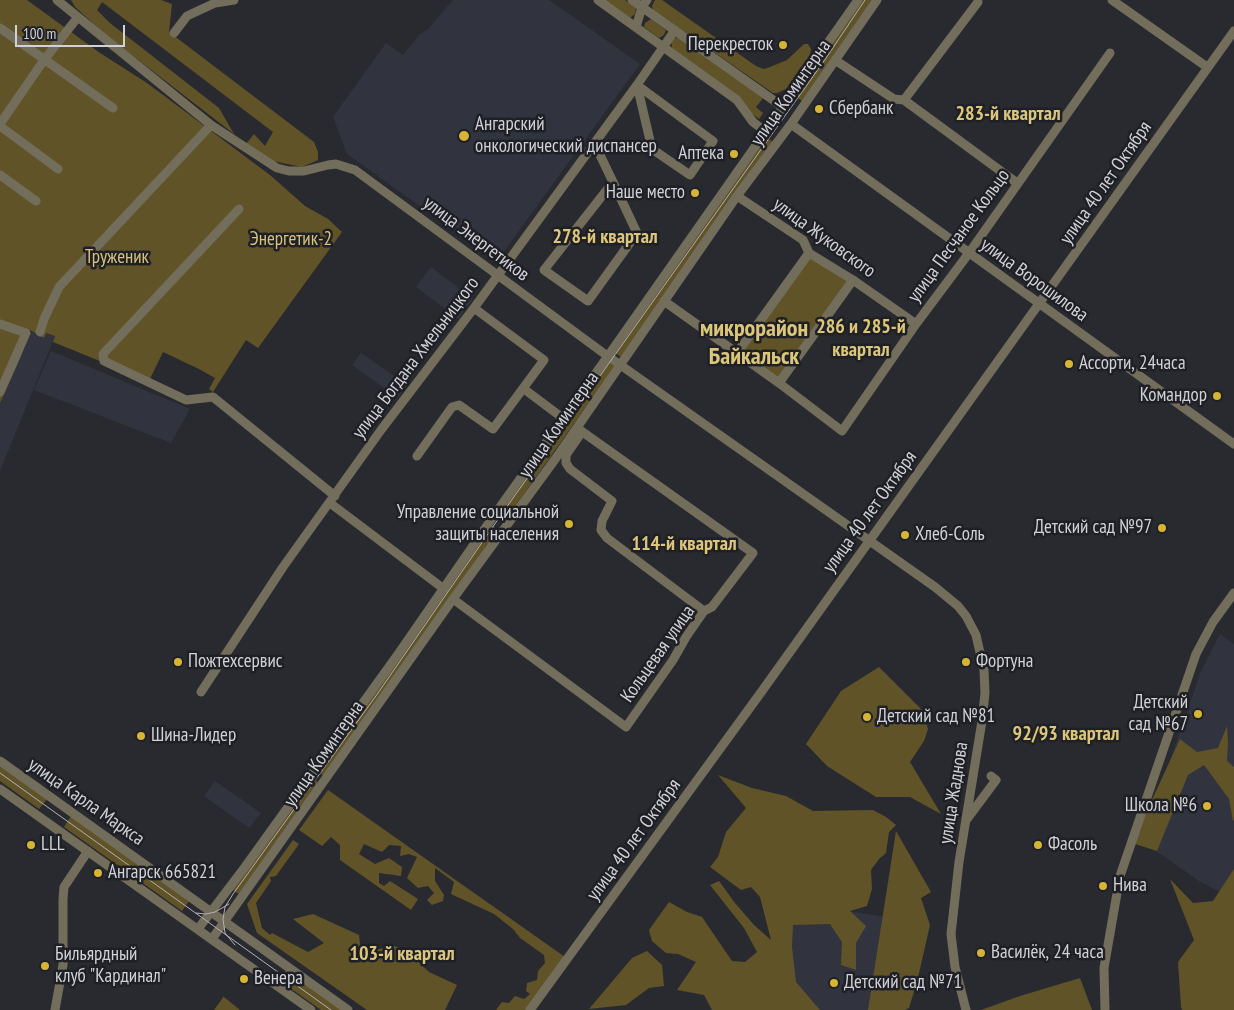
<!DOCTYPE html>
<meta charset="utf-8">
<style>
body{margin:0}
#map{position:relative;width:1234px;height:1010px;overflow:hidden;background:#292a30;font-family:"PT Sans Narrow",sans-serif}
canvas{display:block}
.scale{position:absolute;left:15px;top:25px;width:110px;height:22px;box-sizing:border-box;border:2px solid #d1d1d6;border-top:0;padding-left:6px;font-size:15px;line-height:18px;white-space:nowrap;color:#d1d1d6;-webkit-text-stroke:4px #1f2026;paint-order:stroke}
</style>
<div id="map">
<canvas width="1234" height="1010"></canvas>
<div class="scale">100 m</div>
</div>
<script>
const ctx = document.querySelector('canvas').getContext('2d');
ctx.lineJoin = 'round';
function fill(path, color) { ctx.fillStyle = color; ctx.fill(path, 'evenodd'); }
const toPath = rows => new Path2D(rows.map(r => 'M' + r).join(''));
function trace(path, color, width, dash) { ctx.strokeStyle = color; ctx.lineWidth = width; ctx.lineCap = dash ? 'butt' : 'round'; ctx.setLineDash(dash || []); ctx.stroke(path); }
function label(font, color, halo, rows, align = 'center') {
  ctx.font = font + ' "PT Sans Narrow",sans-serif'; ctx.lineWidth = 5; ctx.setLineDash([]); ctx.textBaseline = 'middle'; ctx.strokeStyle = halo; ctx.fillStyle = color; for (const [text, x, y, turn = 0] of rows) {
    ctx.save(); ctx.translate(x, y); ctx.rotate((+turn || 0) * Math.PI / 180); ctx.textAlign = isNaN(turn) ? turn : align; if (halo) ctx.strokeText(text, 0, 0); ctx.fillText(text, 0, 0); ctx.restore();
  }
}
fill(toPath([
 [453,0,549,0,640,64,497,261,347,154,333,117,386,43,403,55,419,35,428,29],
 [431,267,473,299,459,319,416,287],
 [31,332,46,333,55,336,0,471,0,403],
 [51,351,190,409,171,443,34,390],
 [361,353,407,385,398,398,352,365],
 [1220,634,1234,644,1234,899,1199,881,1142,841,1201,671],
 [215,781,261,813,249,828,204,796],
 [823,907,885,917,872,1010,812,1010,776,958,781,933]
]), '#31333f');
fill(toPath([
 [0,0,27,0,100,53,147,83,270,175,305,206,328,219,342,232,258,348,246,340,213,392,209,389,215,378,199,369,163,352,149,381,53,342,55,336,46,333,44,338,30,330,22,354,0,403],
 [71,0,161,0,172,4,169,32,314,142,318,152,318,160,302,167,273,161,246,144,254,134,265,146,273,132,102,2,97,10,110,23,219,108,234,134,106,35,75,7],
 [604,0,625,0,636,8,635,14,630,18],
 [655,0,662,0,756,66,764,69,770,67,787,60,804,44,808,44,811,49,810,55,786,89,777,93,773,93,653,10,652,6],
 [862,0,872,0,802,101,795,96],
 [651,19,666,30,664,35,659,38,644,27,645,23],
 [680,37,763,98,756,107,763,113,759,119,750,112,741,98,672,48,671,39],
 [766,137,773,142,621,357,614,352],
 [809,253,852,281,779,383,737,353],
 [607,361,615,366,509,515,502,510],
 [491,525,498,530,324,776,317,771],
 [879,667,923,711,928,729,924,741,910,762,941,814,910,797,876,797,827,766,806,744,841,691],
 [1227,726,1228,742,1227,761,1234,767,1234,820,1233,821,1229,799,1204,765,1188,775,1157,851,1132,843,1180,739,1197,752,1218,748],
 [0,766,47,799,39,809,0,781],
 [718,775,752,788,786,796,813,811,873,810,886,817,896,825,889,832,886,853,879,859,871,870,872,889,867,906,850,911,866,926,856,943,856,970,841,965,842,942,830,924,793,925,792,947,796,982,820,1010,712,1010,704,995,677,990,696,962,678,954,666,953,652,941,649,930,669,902,687,912,702,917,732,961,745,962,757,952,744,928,710,885,719,881,735,903,754,925,771,940,760,897,751,887,741,890,710,867,718,857,726,832,746,808],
 [312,778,319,783,240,895,233,890],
 [328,790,565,957,526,1010,496,1010,502,1002,509,1003,515,996,524,999,530,994,526,991,527,983,537,980,538,971,545,963,544,955,520,938,513,929,494,914,451,894,454,882,435,868,435,881,444,895,443,901,432,905,427,900,434,893,428,886,418,888,407,878,417,857,409,854,400,856,401,846,389,845,382,852,364,844,359,854,375,864,389,858,402,867,401,876,379,873,379,883,384,886,390,881,418,899,411,910,340,860,340,845,331,837,322,846,299,830],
 [71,816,189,901,182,911,64,827],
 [896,831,931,892,921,898,930,925,917,982,909,1008,905,1010,868,1010],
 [293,840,299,844,276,876,270,877,271,881,256,903,262,928,270,935,272,933,308,952,324,943,293,919,313,914,359,935,361,952,395,946,408,952,429,972,457,985,445,1010,367,1010,257,933,247,904],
 [1234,869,1234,1010,1182,1010,1181,1007,1178,962,1194,940,1170,879,1193,903,1213,901],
 [647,951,662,965,664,986,649,988,626,1005,589,1009,632,958],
 [286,970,342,1010,321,1010,279,980],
 [1080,978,1092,1010,981,1010,1020,996],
 [224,996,224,997,240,1010,214,1010]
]), '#605328');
trace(toPath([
 [57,0,211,125,277,168,289,171,304,171,328,165,336,164,355,170,602,352,935,587,958,606,966,616,976,635,984,670,985,693,982,721,959,862,951,934,955,967,966,1010],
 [598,0,737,100,753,122,766,132],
 [632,0,783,107],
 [1112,0,1207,67],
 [636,27,642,7,647,0],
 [0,28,113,108],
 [174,33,187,16,215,3,234,0],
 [835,60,894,99,904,100,1017,183],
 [637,85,713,141,690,175,652,149,637,85],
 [904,100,978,2],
 [0,124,44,60,78,17],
 [791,124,1234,444],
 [0,126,58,169],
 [592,146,599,153,613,182,544,270,588,301,637,233,613,182],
 [0,175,36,201],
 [737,196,803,240,809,253,853,280,916,324],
 [239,209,103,354,104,361,186,400,213,397,335,496],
 [664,301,779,383,842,431,916,324,969,253,1110,53],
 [0,324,26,333,0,392],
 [40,332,44,319,59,287,211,125],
 [737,353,809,253],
 [779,383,853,280],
 [524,389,564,419],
 [582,432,566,455,566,463,570,469,612,501,602,521,601,530,607,538,704,611],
 [417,456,452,407,459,405,493,429,544,360,474,308],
 [330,503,444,589],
 [453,599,626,727,673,660,686,637,704,611,712,607,753,553,577,428],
 [201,692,283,567,381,430,474,308,637,85,675,30],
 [0,761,348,1010],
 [0,789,311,1010],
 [967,819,996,780,991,776],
 [198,929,245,867,399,653,495,514,608,356,858,0],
 [212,939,453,599,556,458,737,196,791,124,877,0],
 [55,1010,63,965,63,899,64,887,88,851],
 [530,1010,762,691,1234,31],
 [1105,1010,1104,968,1120,876,1196,654,1213,622,1234,593]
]), '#736e5b', 9);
trace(toPath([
 [0,773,331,1010],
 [196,913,206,914,215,912,229,904],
 [235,945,225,933,223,919,225,907,233,894,378,693,501,515,824,61,865,0]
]), '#b1b1b6', 1);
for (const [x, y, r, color] of [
 [783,45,5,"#d6b534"],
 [819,109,5,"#d6b534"],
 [464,136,6,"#d6b534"],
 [734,154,5,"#d6b534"],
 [695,193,5,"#d6b534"],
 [1069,364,5,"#d6b534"],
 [1217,396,5,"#d6b534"],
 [569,524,5,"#d6b534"],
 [1162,528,5,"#d6b534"],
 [905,535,5,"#d6b534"],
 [178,662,5,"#d6b534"],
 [966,662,5,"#d6b534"],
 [1198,714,5,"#d6b534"],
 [867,717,5,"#d6b534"],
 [141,736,5,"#d6b534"],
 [1207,806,5,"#d6b534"],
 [31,845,5,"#d6b534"],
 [1038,845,5,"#d6b534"],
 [98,873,5,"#d6b534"],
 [1103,886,5,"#d6b534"],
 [981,953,5,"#d6b534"],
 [45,966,5,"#d6b534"],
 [244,979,5,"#d6b534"],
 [834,983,5,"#d6b534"]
]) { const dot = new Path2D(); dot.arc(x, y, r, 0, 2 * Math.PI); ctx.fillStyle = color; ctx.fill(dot); trace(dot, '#1f2026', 2); }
label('19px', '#d1d1d6', '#1f2026', [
 ["Перекресток",773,45,"right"],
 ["Сбербанк",829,109],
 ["Ангарский",475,125],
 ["онкологический диспансер",475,147],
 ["Аптека",724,154,"right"],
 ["Наше место",685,193,"right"],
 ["Ассорти, 24часа",1079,364],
 ["Командор",1207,396,"right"],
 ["Управление социальной",559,513,"right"],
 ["защиты населения",559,535,"right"],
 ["Детский сад №97",1152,528,"right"],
 ["Хлеб-Соль",915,535],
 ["Пожтехсервис",188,662],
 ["Фортуна",976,662],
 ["Детский",1188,703,"right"],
 ["сад №67",1188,725,"right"],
 ["Детский сад №81",877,717],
 ["Шина-Лидер",151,736],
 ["Школа №6",1197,806,"right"],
 ["LLL",41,845],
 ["Фасоль",1048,845],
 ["Ангарск 665821",108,873],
 ["Нива",1113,886],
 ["Василёк, 24 часа",991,953],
 ["Бильярдный",55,955],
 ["клуб \"Кардинал\"",55,977],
 ["Венера",254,979],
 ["Детский сад №71",844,983]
], 'left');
label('19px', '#d1d1d6', '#1f2026', [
 ["улица Коминтерна",791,93,-55],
 ["улица 40 лет Октября",1106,183,-55],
 ["улица Песчаное Кольцо",959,236,-54],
 ["улица Жуковского",824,238,36],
 ["улица Энергетиков",476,239,37],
 ["улица Ворошилова",1034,280,36],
 ["улица Богдана Хмельницкого",416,358,-53],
 ["улица Коминтерна",559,425,-55],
 ["улица 40 лет Октября",870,512,-54],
 ["Кольцевая улица",658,654,-55],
 ["улица Коминтерна",324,754,-55],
 ["улица Жаднова",954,793,-81],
 ["улица Карла Маркса",86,802,35],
 ["улица 40 лет Октября",634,840,-54]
]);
label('19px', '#d9c37b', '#1f2026', [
 ["Энергетик-2",291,240],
 ["Труженик",117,258]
]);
label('bold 20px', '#dcc679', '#1f2026', [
 ["283-й квартал",1008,114],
 ["278-й квартал",605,237],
 ["286 и 285-й",861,327],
 ["квартал",861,350],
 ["114-й квартал",684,544],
 ["92/93 квартал",1066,734],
 ["103-й квартал",402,954]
]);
label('bold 24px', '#dcc679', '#1f2026', [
 ["микрорайон",754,329],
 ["Байкальск",754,357]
]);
</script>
